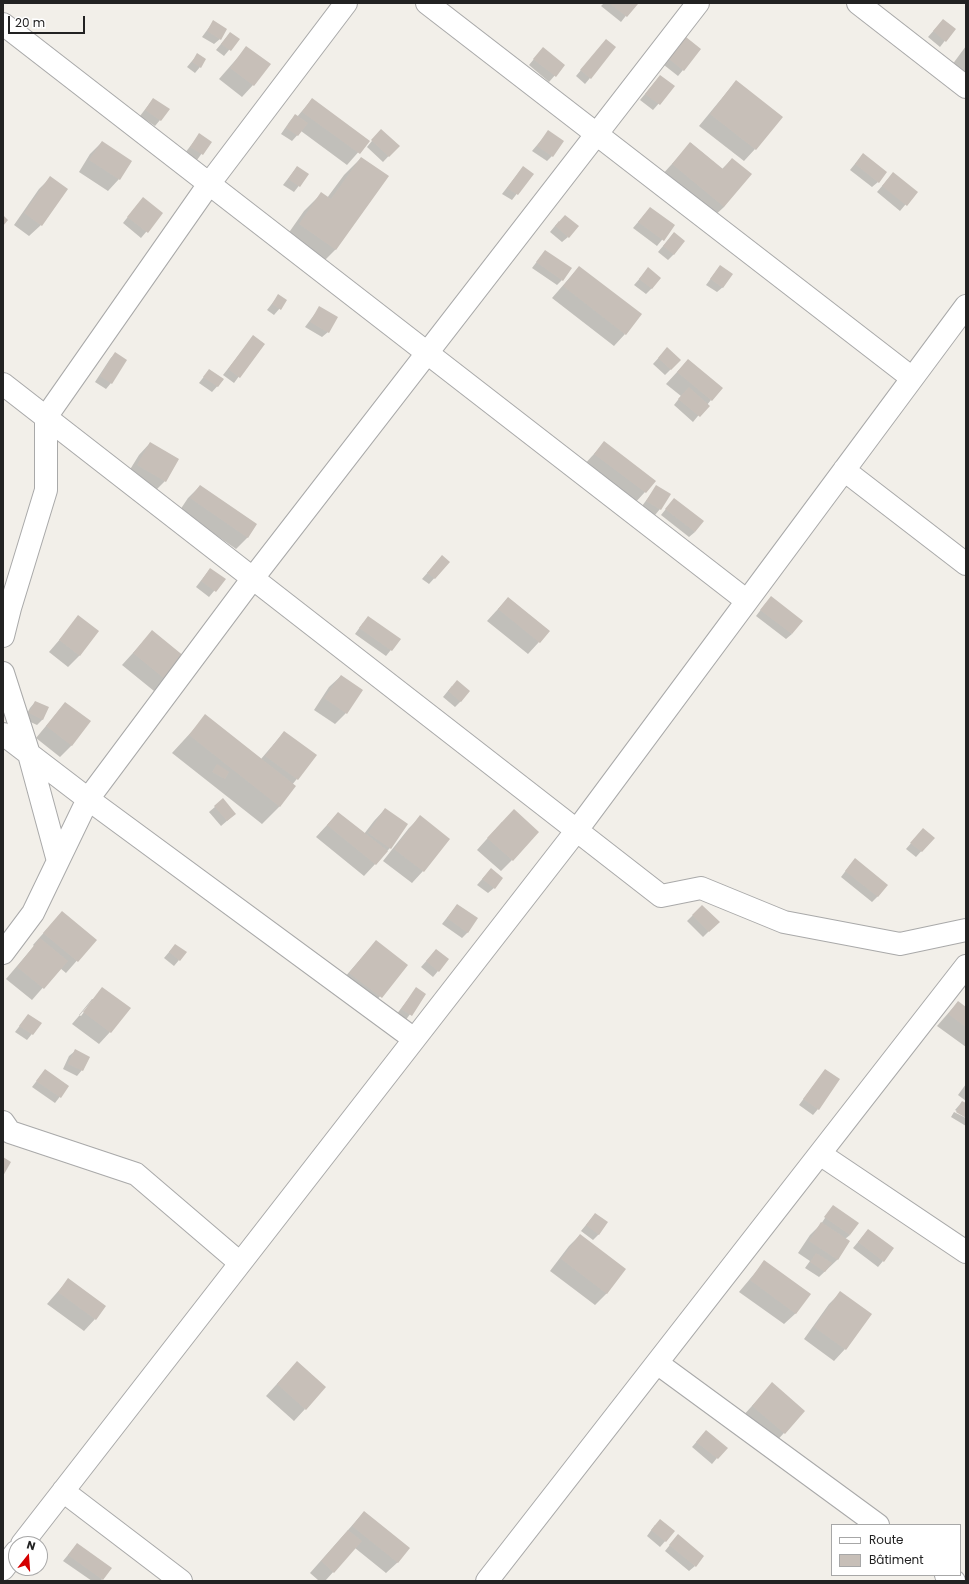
<!DOCTYPE html>
<meta charset="utf-8">
<style>
body{margin:0}
#map{position:relative;width:969px;height:1584px;overflow:hidden;background:#f2efe9;font-family:Poppins,sans-serif}
canvas{display:block}
.frame{position:absolute;inset:0;border:4px solid #222;pointer-events:none}
.legend{position:absolute;left:831px;top:1524px;width:130px;height:52px;box-sizing:border-box;background:#fff;border:1px solid #a7a7a7;margin:0;padding:5px 7px;list-style:none;font-size:12px;color:#222}
.legend li{display:flex;align-items:center;gap:8px;height:20px}
.legend b{width:20px;border:1px solid #a7a7a7}
.north{position:absolute;left:8px;top:1536px;width:40px;height:40px;box-sizing:border-box;background:#fff;border:1px solid #a7a7a7;border-radius:50%;rotate:17deg;font-size:11px;font-weight:700;line-height:16px;text-align:center;color:#222}
.north::after{content:'';display:block;margin:auto;width:14px;height:18px;background:#d40000;clip-path:polygon(50% 0,100% 100%,50% 72%,0 100%)}
.scale{position:absolute;left:8px;top:16px;width:77px;height:18px;box-sizing:border-box;border:2px solid #222;border-top:0;padding-left:5px;font-size:12px;line-height:14px;white-space:nowrap;color:#222;-webkit-text-stroke:3px #fff;paint-order:stroke}
</style>
<div id="map">
<canvas width="969" height="1584"></canvas>
<div class="frame"></div>
<ul class="legend">
<li><b style="height:5px;background:#fff"></b>Route</li>
<li><b style="height:11px;background:#c7bfb8"></b>Bâtiment</li>
</ul>
<div class="north">N</div>
<div class="scale">20 m</div>
</div>
<script>
const ctx = document.querySelector('canvas').getContext('2d');
ctx.lineJoin = 'round';
function fill(path, color) { ctx.fillStyle = color; ctx.fill(path, 'evenodd'); }
const toPath = rows => new Path2D(rows.map(r => 'M' + r).join(''));
function trace(path, color, width, dash) { ctx.strokeStyle = color; ctx.lineWidth = width; ctx.lineCap = dash ? 'butt' : 'round'; ctx.setLineDash(dash || []); ctx.stroke(path); }
fill(toPath([
 [604,3,636,3,621,22,601,6],
 [943,20,954,29,940,47,928,37],
 [213,22,220,39,214,44,202,37],
 [230,33,238,39,224,56,216,50],
 [606,40,590,78,585,84,576,76],
 [681,44,683,70,678,76,664,65],
 [966,46,966,73,952,65],
 [247,47,253,85,242,97,219,79],
 [543,48,564,65,549,82,529,65],
 [197,55,200,67,195,73,187,67],
 [660,76,674,86,653,110,640,100],
 [736,81,755,149,744,161,699,126],
 [153,99,160,120,155,126,140,116],
 [312,99,368,141,347,165,301,131,292,141,281,134,290,121,295,115,297,117],
 [549,131,552,156,547,161,532,151],
 [199,135,210,142,197,160,185,153],
 [376,136,398,146,383,162,367,147],
 [102,142,131,162,119,179,108,191,79,172,90,154],
 [691,143,722,169,732,159,724,207,712,218,661,176],
 [863,154,878,182,872,187,850,170],
 [361,158,387,177,335,250,318,267,283,241,304,211,321,194,327,198,344,175],
 [297,167,308,174,294,192,283,185],
 [523,167,532,174,512,200,502,194],
 [50,178,41,225,29,236,14,225,39,189],
 [888,179,916,192,900,211,877,192],
 [138,204,162,213,141,238,123,223],
 [650,208,674,225,657,246,633,228],
 [559,221,568,237,562,242,550,232],
 [674,233,674,254,668,260,658,252],
 [545,251,562,280,557,285,532,268],
 [720,266,723,287,717,292,706,285],
 [579,267,625,334,614,346,552,298],
 [648,269,652,288,646,294,634,285],
 [278,296,286,301,274,315,267,310],
 [320,307,328,332,322,337,305,327],
 [253,337,263,344,234,383,223,375],
 [115,353,111,383,106,389,95,382,110,359],
 [662,354,680,360,665,375,653,364],
 [688,360,711,400,693,422,674,405,681,396,666,384],
 [209,370,223,380,212,392,199,383],
 [150,443,178,459,165,481,153,493,126,476,139,455],
 [604,443,655,481,634,504,583,466],
 [200,486,248,537,236,549,180,510,188,498],
 [657,486,660,509,655,515,642,506],
 [674,499,695,532,689,537,661,515],
 [442,556,449,562,429,584,422,579],
 [210,569,224,579,209,597,196,587],
 [508,598,549,631,528,654,487,621],
 [766,603,792,634,786,639,756,616],
 [79,617,80,655,68,667,49,652],
 [363,623,399,640,386,656,355,634],
 [152,632,165,679,154,691,122,665],
 [341,676,346,713,335,724,314,710,329,687],
 [452,686,461,701,455,707,443,697],
 [35,702,43,719,37,725,24,719,30,708],
 [65,703,72,745,60,757,36,738],
 [206,716,261,759,284,732,315,756,292,785,295,786,279,807,262,824,172,753],
 [223,800,235,814,221,826,209,812],
 [385,809,406,824,390,848,364,876,316,837,338,813,364,834,374,821],
 [420,817,423,871,412,883,383,861,409,828],
 [502,822,512,860,501,871,477,850],
 [918,835,933,838,916,857,906,849],
 [850,865,878,896,872,902,841,877],
 [491,869,494,888,488,893,477,885],
 [457,905,468,932,462,938,442,924],
 [702,906,718,922,703,937,687,921],
 [62,912,95,940,66,973,60,968,32,1000,6,979,34,946,33,945],
 [376,941,407,965,369,1009,338,985],
 [175,945,179,960,174,966,164,958],
 [436,950,438,971,433,977,421,967],
 [103,988,110,1032,99,1044,72,1024],
 [92,999,94,999,81,1016,79,1015],
 [416,989,425,994,405,1021,396,1015],
 [958,1002,966,1008,966,1047,937,1026],
 [28,1015,40,1024,27,1040,15,1032],
 [75,1051,82,1070,77,1076,63,1069,69,1056],
 [45,1070,68,1086,55,1103,32,1087],
 [825,1070,818,1109,813,1115,799,1105],
 [966,1084,966,1101,958,1095],
 [962,1102,966,1105,966,1126,951,1117,954,1112,966,1118,966,1116,955,1110],
 [833,1206,850,1235,845,1239,849,1241,837,1260,819,1277,805,1268,810,1261,798,1253,810,1235,821,1224],
 [595,1214,599,1234,593,1240,581,1231],
 [868,1230,883,1261,878,1267,853,1248],
 [580,1235,607,1293,595,1305,550,1271,569,1246],
 [765,1261,796,1313,784,1324,739,1292],
 [68,1280,95,1319,84,1331,47,1304],
 [841,1292,845,1349,834,1361,804,1339,829,1304],
 [286,1374,305,1409,294,1421,266,1396],
 [772,1384,804,1411,773,1445,741,1418],
 [706,1431,717,1458,712,1464,692,1447],
 [364,1512,398,1562,386,1573,355,1548,325,1581,317,1581,318,1580,310,1573],
 [655,1525,674,1531,660,1547,647,1536],
 [673,1541,695,1566,689,1571,665,1551],
 [77,1544,102,1579,101,1581,92,1581,63,1561]
]), '#0003');
fill(toPath([
 [609,3,637,3,638,4,627,17],
 [943,19,956,29,946,42,933,31],
 [213,20,227,29,221,40,207,31],
 [230,32,240,39,231,51,221,44],
 [686,37,701,49,684,71,669,59],
 [606,39,616,47,591,79,580,70],
 [246,46,271,64,254,86,230,68],
 [543,47,565,65,556,77,533,59],
 [197,53,206,59,201,68,192,62],
 [660,75,675,86,660,105,645,94],
 [736,80,783,117,756,150,710,114],
 [153,98,170,109,161,121,145,110],
 [312,98,370,141,360,154,302,112],
 [295,114,308,123,298,136,286,128],
 [381,129,400,146,389,157,371,140],
 [548,130,564,141,553,157,537,146],
 [199,133,212,142,203,155,190,147],
 [102,141,132,161,120,180,89,160],
 [690,142,723,169,732,158,752,174,724,207,672,164],
 [863,153,887,172,879,183,855,164],
 [361,157,389,176,336,250,299,224,321,192,331,199],
 [297,166,309,174,300,187,288,179],
 [523,166,534,174,518,195,507,188],
 [893,172,918,192,907,206,882,186],
 [50,176,68,189,42,226,24,213],
 [143,197,163,213,148,233,127,217],
 [650,207,675,225,664,241,638,222],
 [3,215,8,220,3,226],
 [565,215,579,226,569,238,555,226],
 [674,232,685,241,674,255,663,246],
 [545,250,572,268,563,281,536,262],
 [720,265,733,274,723,288,710,279],
 [579,266,642,314,626,335,563,286],
 [648,267,661,278,652,289,639,279],
 [278,294,287,300,281,310,272,304],
 [319,306,338,317,329,333,310,322],
 [253,335,265,344,240,378,228,369],
 [667,347,681,360,671,370,658,358],
 [115,352,127,360,112,384,100,376],
 [688,359,723,388,712,401,677,372],
 [209,369,224,379,218,387,203,377],
 [689,387,710,406,700,417,678,399],
 [604,441,656,481,646,493,594,454],
 [150,442,179,459,166,482,137,465],
 [200,485,257,524,248,538,190,498],
 [656,485,671,494,661,510,646,501],
 [674,498,704,521,695,532,665,509],
 [442,555,450,562,435,579,427,573],
 [210,568,226,579,216,592,201,581],
 [771,596,803,621,792,634,760,610],
 [508,597,550,631,540,643,498,609],
 [78,615,99,631,80,656,59,640],
 [368,616,401,639,392,651,359,628],
 [152,630,185,657,166,680,133,653],
 [341,675,363,690,347,714,324,698],
 [457,680,470,691,461,702,448,691],
 [35,701,49,707,43,720,29,713],
 [65,702,91,721,72,746,46,726],
 [205,714,296,786,280,807,189,735],
 [284,731,317,755,298,780,265,756],
 [217,764,229,772,225,779,212,772],
 [223,798,236,814,227,821,214,806],
 [385,808,408,824,391,849,368,833],
 [514,809,539,832,513,861,487,838],
 [338,812,388,851,376,865,327,825],
 [420,815,450,839,424,872,394,849],
 [923,828,935,838,922,852,910,843],
 [855,858,888,885,878,897,845,871],
 [491,868,503,878,495,889,482,879],
 [457,904,478,918,468,933,447,918],
 [702,905,720,922,709,932,692,915],
 [62,911,97,940,78,962,43,933],
 [40,938,68,961,44,989,17,967],
 [376,940,408,965,382,998,349,973],
 [175,944,187,952,180,961,169,952],
 [436,949,449,959,439,972,426,961],
 [102,987,131,1008,111,1033,83,1012],
 [416,987,426,994,412,1016,401,1009],
 [958,1001,966,1007,966,1027,948,1014],
 [28,1014,42,1023,33,1035,19,1026],
 [75,1049,90,1057,83,1071,68,1064],
 [45,1069,69,1086,61,1098,36,1081],
 [825,1069,840,1079,819,1110,803,1099],
 [962,1101,966,1103,966,1118,956,1112],
 [3,1157,11,1162,3,1176],
 [833,1205,859,1223,850,1235,824,1217],
 [595,1213,608,1222,599,1235,586,1225],
 [821,1222,850,1241,838,1260,809,1241],
 [868,1229,894,1248,884,1262,858,1242],
 [580,1234,626,1269,607,1294,561,1259],
 [816,1253,832,1263,825,1272,810,1262],
 [764,1260,811,1294,796,1314,750,1280],
 [68,1278,106,1306,96,1320,58,1292],
 [840,1291,872,1314,846,1350,814,1327],
 [297,1361,326,1387,306,1410,277,1384],
 [772,1382,805,1411,785,1434,752,1406],
 [706,1430,728,1448,718,1459,696,1442],
 [364,1511,410,1548,398,1563,352,1526],
 [660,1519,675,1531,666,1542,651,1530],
 [348,1530,362,1541,334,1573,321,1561],
 [678,1534,704,1556,696,1567,669,1545],
 [77,1543,112,1568,103,1580,68,1555]
]), '#c7bfb8');
const minor = toPath([
 [427,3,912,378],
 [858,3,966,87],
 [3,24,747,601],
 [3,384,661,896,701,888,784,922,900,944,966,930],
 [844,470,966,564],
 [3,636,10,608,46,490,46,417,209,184,346,3],
 [3,673,29,754,58,861],
 [3,734,88,799,414,1039],
 [3,953,33,913,88,799,253,578,698,3],
 [3,1122,10,1132,136,1174,240,1263],
 [820,1154,966,1252],
 [657,1363,878,1525],
 [63,1491,181,1581],
 [22,1544,577,830,966,306],
 [3,1569,16,1552],
 [946,1575,954,1581],
 [487,1581,966,966]
]);
trace(minor, '#a9a9a9', 24);
trace(minor, '#fff', 22);
</script>
